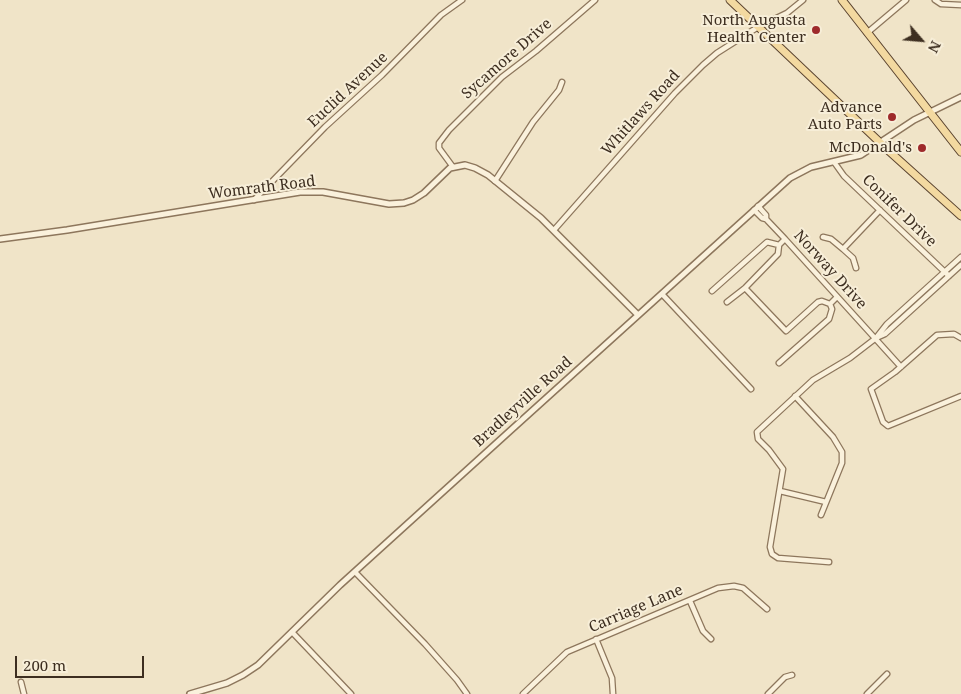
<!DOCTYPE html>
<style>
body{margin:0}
#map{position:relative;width:961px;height:694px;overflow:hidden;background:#f0e4c8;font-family:"Noto Serif",serif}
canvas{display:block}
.north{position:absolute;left:896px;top:15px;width:50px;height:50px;-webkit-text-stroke:4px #f7eed8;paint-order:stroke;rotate:117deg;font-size:14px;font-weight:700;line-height:20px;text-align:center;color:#3d2e20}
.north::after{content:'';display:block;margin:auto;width:18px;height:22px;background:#3d2e20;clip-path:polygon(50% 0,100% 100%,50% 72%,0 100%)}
.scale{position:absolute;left:15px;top:656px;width:129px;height:22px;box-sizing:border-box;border:2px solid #3d2e20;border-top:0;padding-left:6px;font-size:15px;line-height:18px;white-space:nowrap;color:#3d2e20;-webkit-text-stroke:4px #f7eed8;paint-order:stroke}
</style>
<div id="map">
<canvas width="961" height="694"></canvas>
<div class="north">N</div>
<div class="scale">200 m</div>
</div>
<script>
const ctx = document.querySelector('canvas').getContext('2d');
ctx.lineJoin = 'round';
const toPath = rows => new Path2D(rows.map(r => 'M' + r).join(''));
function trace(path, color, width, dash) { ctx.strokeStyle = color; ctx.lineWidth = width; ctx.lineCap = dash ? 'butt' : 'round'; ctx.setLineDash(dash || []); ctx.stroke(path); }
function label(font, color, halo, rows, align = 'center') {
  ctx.font = font + ' "Noto Serif",serif'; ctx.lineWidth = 4; ctx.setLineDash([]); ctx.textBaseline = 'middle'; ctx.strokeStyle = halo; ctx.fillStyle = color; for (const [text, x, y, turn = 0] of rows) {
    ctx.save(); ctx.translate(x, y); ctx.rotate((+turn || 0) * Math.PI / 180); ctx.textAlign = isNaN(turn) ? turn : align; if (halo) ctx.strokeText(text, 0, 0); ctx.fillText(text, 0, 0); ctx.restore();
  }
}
const minor = toPath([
 [935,0,941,4,961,5],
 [867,33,906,0],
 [834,162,844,176,949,276],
 [453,167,439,148,439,143,449,130,502,77,536,51,595,0],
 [495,181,533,122,559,90,562,82],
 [254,200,325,127,382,75,441,15,462,0],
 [758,206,766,215,766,219],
 [754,210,762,218,766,219,785,239,901,367],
 [554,230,675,93,703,65,717,53,758,27,787,13,803,0],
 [823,237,831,239,843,249,853,258,856,268],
 [843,249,880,210],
 [745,288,786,331,818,302,822,301,830,304,837,297],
 [712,291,767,242,779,245],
 [662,294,751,389],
 [727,302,745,288,778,254,779,245,785,239],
 [876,338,887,324,961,257],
 [961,338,954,334,937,335,895,372,871,389,883,422,888,426,961,396],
 [779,363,829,319,832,309,830,304],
 [795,396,833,437,842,452,842,463,821,515],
 [780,491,826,502],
 [829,562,778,558,772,554,770,547,783,469,769,450,758,439,757,432,813,380,850,358,876,338,885,334,961,265],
 [355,572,425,644,457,680,467,694],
 [690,601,703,631,711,639],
 [292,632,351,694],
 [596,639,612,678,613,694],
 [21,682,24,694],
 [523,694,567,652,718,588,734,586,743,588,767,609],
 [768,694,785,677,792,675],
 [867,694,887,674]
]);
const tertiary = toPath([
 [0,239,67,230,300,192,323,192,389,204,404,203,413,200,424,193,450,168,465,165,475,168,488,175,541,218,638,315],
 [190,694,227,683,243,675,258,665,340,585,511,430,790,178,811,167,861,155,914,120,961,97]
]);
const primary = toPath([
 [730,0,890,152,961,216],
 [842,0,961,152]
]);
trace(minor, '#8d765c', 7);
trace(tertiary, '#8d765c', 8);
trace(primary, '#5b4430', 9);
trace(minor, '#faf1dc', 4.5);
trace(tertiary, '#faf1dc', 5);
trace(primary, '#f3d9a0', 7);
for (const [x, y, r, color] of [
 [816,30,5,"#9e2a2b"],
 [892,117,5,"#9e2a2b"],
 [922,148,5,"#9e2a2b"]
]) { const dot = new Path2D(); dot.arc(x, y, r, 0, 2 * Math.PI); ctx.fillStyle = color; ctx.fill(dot); trace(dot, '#f7eed8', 2); }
label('15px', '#3d2e20', '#f7eed8', [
 ["North Augusta",806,21],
 ["Health Center",806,38],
 ["Advance",882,108],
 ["Auto Parts",882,125],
 ["McDonald's",912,148]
], 'right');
label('15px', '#3d2e20', '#f7eed8', [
 ["Sycamore Drive",507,59,-41],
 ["Euclid Avenue",348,90,-43],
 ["Whitlaws Road",641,113,-48],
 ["Womrath Road",262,188,-7],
 ["Conifer Drive",899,211,44],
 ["Norway Drive",830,270,48],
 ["Bradleyville Road",523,402,-42],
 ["Carriage Lane",636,609,-23]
]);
</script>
